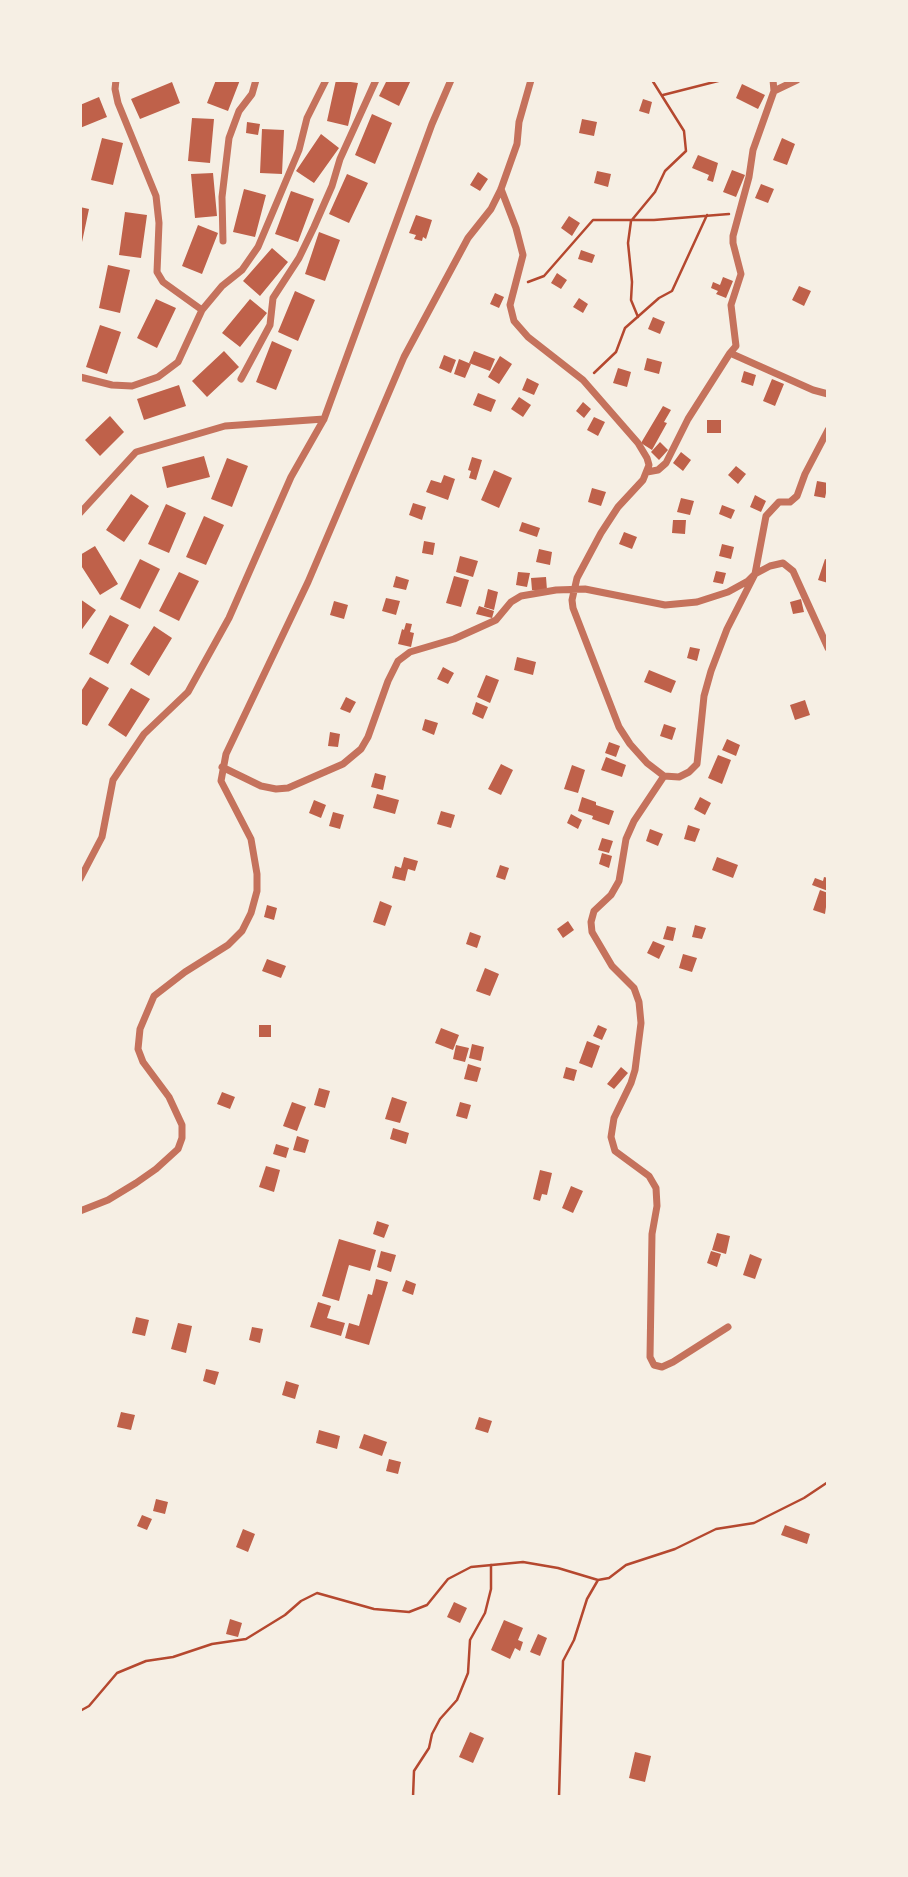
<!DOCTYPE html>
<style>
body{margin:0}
#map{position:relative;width:908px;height:1877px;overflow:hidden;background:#f6efe4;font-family:Raleway,sans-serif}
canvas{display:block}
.frame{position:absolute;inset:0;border:82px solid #f6efe4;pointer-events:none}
</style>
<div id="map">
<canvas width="908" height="1877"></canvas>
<div class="frame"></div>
</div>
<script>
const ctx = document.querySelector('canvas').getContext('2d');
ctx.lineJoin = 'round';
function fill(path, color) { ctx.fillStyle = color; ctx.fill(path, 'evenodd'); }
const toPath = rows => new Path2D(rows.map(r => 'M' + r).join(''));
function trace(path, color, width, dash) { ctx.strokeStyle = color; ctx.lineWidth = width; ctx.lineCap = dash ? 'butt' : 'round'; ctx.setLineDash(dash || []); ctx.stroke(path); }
fill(toPath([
 [216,80,240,80,228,111,207,103],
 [336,80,358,83,348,126,327,121],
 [387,80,411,80,399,106,379,96],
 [172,82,180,103,140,119,131,99],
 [742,84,765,95,758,109,736,98],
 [99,97,107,117,80,128,80,105],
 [643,99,652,102,649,114,639,111],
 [372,114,392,123,375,164,355,155],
 [192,118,214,119,210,163,188,161],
 [582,119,597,122,594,136,579,133],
 [247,122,260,124,258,135,246,133],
 [262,129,284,130,282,174,260,173],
 [321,134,339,148,314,183,296,171],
 [102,138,123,143,113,185,91,180],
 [782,138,795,144,787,165,773,160],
 [698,155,718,163,713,182,707,180,709,175,692,168],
 [732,170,745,175,736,197,723,192],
 [597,171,611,174,608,187,594,183],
 [478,172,488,179,480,191,470,185],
 [213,173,217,216,195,218,191,174],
 [347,174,368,183,349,223,329,214],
 [761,184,774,189,768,203,755,198],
 [244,189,266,195,255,237,233,232],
 [291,191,314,199,298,242,275,234],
 [80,207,89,209,82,242,80,242],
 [125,212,147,215,141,258,119,255],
 [416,215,432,220,426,239,423,237,422,241,414,239,416,235,409,233],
 [569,216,580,223,572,236,561,228],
 [198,225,218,233,202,274,182,266],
 [319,232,340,240,325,281,305,274],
 [272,248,288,262,260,296,243,281],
 [581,250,595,255,592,263,578,259],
 [108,265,130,270,120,313,99,308],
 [557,273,567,280,561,289,551,283],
 [723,277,733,281,726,298,716,294,718,291,711,288,713,282,720,285],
 [799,286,811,291,804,306,792,300],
 [295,291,315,300,298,341,278,332],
 [495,293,504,297,499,308,490,304],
 [579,298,588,304,583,313,573,307],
 [156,299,176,308,157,348,137,338],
 [250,299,267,313,240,347,222,333],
 [653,317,665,322,660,334,648,329],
 [100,325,121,332,107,374,86,367],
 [272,341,292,350,276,390,256,382],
 [224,351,239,367,207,397,192,381],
 [474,351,495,359,490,371,469,363],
 [444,355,456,360,451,373,439,368],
 [500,356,512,364,499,384,488,377],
 [647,358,662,362,659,374,644,370],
 [459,359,471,364,465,378,454,374],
 [618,368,631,372,627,387,613,383],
 [744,371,756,375,753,386,741,382],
 [527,378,539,384,534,395,522,390],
 [772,379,784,384,775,406,763,401],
 [179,385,186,406,144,420,137,399],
 [478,393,496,400,491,412,473,405],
 [519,397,531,405,523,417,511,409],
 [583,402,591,409,584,418,576,411],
 [663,406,671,410,664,422,667,423,652,450,641,443],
 [110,416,124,432,100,456,85,440],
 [594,417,605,422,598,436,587,430],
 [707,420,721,420,721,433,707,433],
 [660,442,668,450,659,460,651,452],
 [681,452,691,460,683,471,673,463],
 [204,456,210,477,167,488,162,467],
 [472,457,482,460,476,480,469,478,471,471,468,470],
 [227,458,248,466,232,507,211,499],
 [736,466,746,474,738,484,728,475],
 [494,470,512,478,499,508,481,500],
 [444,475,455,479,448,500,426,492,431,480,441,483],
 [817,481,828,483,825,498,814,496],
 [592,488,606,492,601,506,588,502],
 [131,494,149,506,124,542,106,530],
 [755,495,766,501,761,512,750,507],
 [681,498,694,501,690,515,677,512],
 [413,503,426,507,422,520,409,515],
 [166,504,186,513,169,553,148,544],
 [722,505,735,510,731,519,719,514],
 [204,516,224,525,206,565,186,557],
 [673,520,686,520,685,534,672,533],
 [522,522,540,528,537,537,519,531],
 [624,532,637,537,632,549,619,544],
 [424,541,435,543,433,555,422,553],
 [722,544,734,547,731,559,719,556],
 [95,546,118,584,100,595,80,564,80,555],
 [539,549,552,552,550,565,536,562],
 [460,556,478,561,473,577,456,572],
 [140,559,160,569,140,609,120,599],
 [825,559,828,560,828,583,818,580],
 [716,571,726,573,723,584,713,582],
 [179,572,199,581,179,621,159,611],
 [518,572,530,573,527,587,516,585],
 [396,576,409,580,406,590,393,587],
 [454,576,469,580,461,607,446,603],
 [546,577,547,590,532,590,531,578],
 [488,589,498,592,494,610,484,607],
 [386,598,400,601,396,615,382,611],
 [80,599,96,610,80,632],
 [801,599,804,612,793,614,790,602],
 [334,601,348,605,344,619,330,615],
 [479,606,494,611,492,618,476,614],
 [110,615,129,625,108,664,89,654],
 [406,623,412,624,410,632,414,633,411,647,398,644,402,629,404,630],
 [154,626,172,638,149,676,130,664],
 [690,647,700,649,697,661,687,658],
 [517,657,536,662,533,675,514,670],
 [443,667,454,673,448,684,437,679],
 [649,670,676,681,671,693,644,682],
 [486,675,499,680,490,703,477,697],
 [90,677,109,688,87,726,80,723,80,693],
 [131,688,150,699,126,737,108,725],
 [346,697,356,702,350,713,340,709],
 [805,700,810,715,795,720,790,705],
 [476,702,488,707,483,719,472,714],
 [425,719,438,723,434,735,422,730],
 [664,724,676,728,672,740,660,736],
 [330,732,340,734,338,747,328,746],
 [727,739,740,745,736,756,722,750],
 [609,742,620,746,616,757,605,753],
 [718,755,731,760,722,784,708,778],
 [606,757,626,765,622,777,601,770],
 [501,764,513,770,501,795,488,789],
 [572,765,585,770,578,793,564,789],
 [375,773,386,776,383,790,371,787],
 [377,794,399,800,395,814,373,808],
 [582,797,596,802,596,805,614,811,609,825,592,819,593,816,578,811],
 [700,797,711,803,705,815,694,809],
 [314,800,326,805,321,818,309,813],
 [441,811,455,815,451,828,437,824],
 [333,812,344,815,340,829,329,826],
 [571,814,582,820,578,829,567,823],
 [688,825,700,829,695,842,684,839],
 [650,829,663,834,658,846,646,841],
 [602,838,613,841,609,853,598,850],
 [602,853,612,856,609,868,599,864],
 [404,857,418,861,415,871,408,869,405,881,392,878,395,866,401,868],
 [717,857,738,865,733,878,712,870],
 [500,865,509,868,505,880,496,877],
 [824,877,828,878,828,891,812,885,815,878,823,881],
 [820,890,828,893,825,914,813,910],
 [380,901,392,906,385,926,373,922],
 [267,905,277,908,274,920,264,917],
 [568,921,574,930,563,938,557,929],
 [695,925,706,928,702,939,692,937],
 [667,926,676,928,673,941,663,939],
 [470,932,481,936,477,948,466,944],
 [653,941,665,946,659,959,647,953],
 [683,954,697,958,692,972,679,968],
 [267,959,286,966,281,978,262,971],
 [485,968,499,974,490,996,476,991],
 [259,1025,271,1025,271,1037,259,1037],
 [598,1025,607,1029,602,1040,593,1036],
 [441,1028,459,1035,453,1050,435,1043],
 [587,1041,600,1046,592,1068,579,1063],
 [472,1044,484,1047,481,1061,469,1058],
 [456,1045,469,1048,465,1062,453,1059],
 [468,1064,481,1068,477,1082,464,1079],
 [566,1067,577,1070,574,1081,563,1078],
 [621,1067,628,1073,614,1089,607,1084],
 [319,1088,330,1091,325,1108,314,1105],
 [222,1092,235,1097,230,1109,217,1104],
 [392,1097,407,1102,400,1123,385,1119],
 [292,1102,306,1107,297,1131,283,1126],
 [460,1102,471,1105,467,1119,456,1116],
 [393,1128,409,1133,406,1144,390,1139],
 [297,1136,309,1140,305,1153,293,1150],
 [276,1144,289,1148,286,1158,273,1154],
 [266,1166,280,1170,274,1192,259,1187],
 [540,1170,552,1173,547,1195,542,1194,540,1201,533,1199],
 [571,1186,583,1191,573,1213,562,1208],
 [377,1221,389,1225,384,1238,373,1234],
 [717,1233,730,1236,726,1254,712,1250],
 [339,1239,376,1250,370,1271,349,1265,339,1301,322,1296],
 [381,1251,396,1255,391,1272,377,1267],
 [711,1251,721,1254,717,1267,707,1263],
 [750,1254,762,1259,755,1279,743,1275],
 [376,1279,388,1282,369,1345,345,1338,349,1323,359,1326,368,1294,372,1295],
 [406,1280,416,1284,413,1295,402,1291],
 [318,1302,331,1306,327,1318,345,1323,341,1336,310,1327],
 [136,1317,149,1320,145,1336,132,1333],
 [178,1323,192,1326,186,1353,171,1349],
 [252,1327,263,1329,260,1343,249,1340],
 [206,1369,219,1372,215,1385,203,1381],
 [286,1381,299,1385,295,1399,282,1395],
 [121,1412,135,1415,131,1430,117,1427],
 [479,1417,492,1421,488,1433,475,1429],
 [319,1430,340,1436,337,1449,316,1443],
 [364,1434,387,1442,382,1456,359,1448],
 [389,1459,401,1462,398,1474,386,1471],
 [156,1499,168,1502,165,1514,153,1511],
 [142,1515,152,1519,147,1530,137,1526],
 [785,1525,810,1534,807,1544,781,1535],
 [243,1529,255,1534,248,1552,236,1547],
 [454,1602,467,1608,460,1623,447,1617],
 [230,1619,242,1623,238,1637,226,1634],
 [504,1620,523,1628,518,1640,523,1642,520,1651,515,1648,510,1659,491,1650],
 [538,1634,547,1638,540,1656,530,1652],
 [470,1732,484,1738,473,1763,459,1757],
 [635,1752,651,1756,645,1782,629,1778]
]), '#bf614a');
trace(toPath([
 [663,95,722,80],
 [528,282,544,276,593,220,654,220,729,214],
 [638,317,631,300,632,282,628,243,631,221,655,192,665,171,686,151,684,131,652,80],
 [594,373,616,352,625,328,659,298,672,291,707,215],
 [80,1711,89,1706,117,1673,146,1661,173,1657,212,1644,246,1639,285,1615,301,1601,317,1593,374,1609,409,1612,427,1605,448,1579,471,1567,523,1562,558,1568,598,1580,609,1578,626,1565,675,1549,716,1529,754,1523,804,1498,828,1482],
 [413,1797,414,1771,429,1748,432,1734,440,1719,457,1700,468,1673,470,1640,485,1613,491,1589,491,1565],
 [559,1797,563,1661,574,1640,587,1599,598,1580],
 [827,1797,828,1796]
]), '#b5482f', 2.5);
trace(toPath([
 [116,80,115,89,118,103,156,196,159,223,157,272,163,282,202,310],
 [774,91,797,80],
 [501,189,516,228,523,255,510,305,514,321,528,337,583,380,638,443,647,458,649,465,643,480,618,507,601,533,577,578,572,600,573,608,619,727,630,744,647,763,664,776,679,777,689,772,697,764,704,696,711,671,727,629,755,574,766,516,779,502,790,502,797,496,805,474,828,430],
 [223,241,222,197,229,138,239,111,252,94,256,80],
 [730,353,736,346,731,305,741,274,733,243,733,236,749,177,753,150,774,91,773,80],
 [80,377,112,385,132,386,158,377,178,362,202,310,222,286,242,270,258,247,299,150,307,118,326,80],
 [241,379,270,325,273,298,299,258,314,227,332,186,340,159,376,80],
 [647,472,658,470,666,463,688,419,730,353,813,390,828,394],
 [80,513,136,452,225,426,324,419],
 [222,767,261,786,276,789,288,788,343,764,361,749,368,737,388,681,398,661,410,652,454,639,496,620,511,602,521,596,556,590,585,589,665,605,697,602,728,592,748,581,755,574,770,566,783,563,793,571,828,648],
 [664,776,634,821,626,839,619,881,611,895,594,911,591,922,592,932,612,966,634,988,639,1002,641,1023,635,1070,631,1083,614,1118,611,1137,615,1151,649,1176,656,1188,657,1206,652,1234,650,1357,654,1365,662,1367,673,1362,728,1327],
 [80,879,102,837,113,780,144,734,188,692,229,618,291,477,324,419,432,124,451,80],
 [80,1211,108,1200,136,1183,156,1169,178,1149,182,1138,182,1125,169,1097,143,1062,138,1049,140,1029,154,996,185,972,228,945,242,931,251,913,257,891,257,874,251,839,221,781,226,754,308,582,404,357,468,238,491,209,501,189,517,144,519,122,531,80]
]), '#c5725c', 7);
</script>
